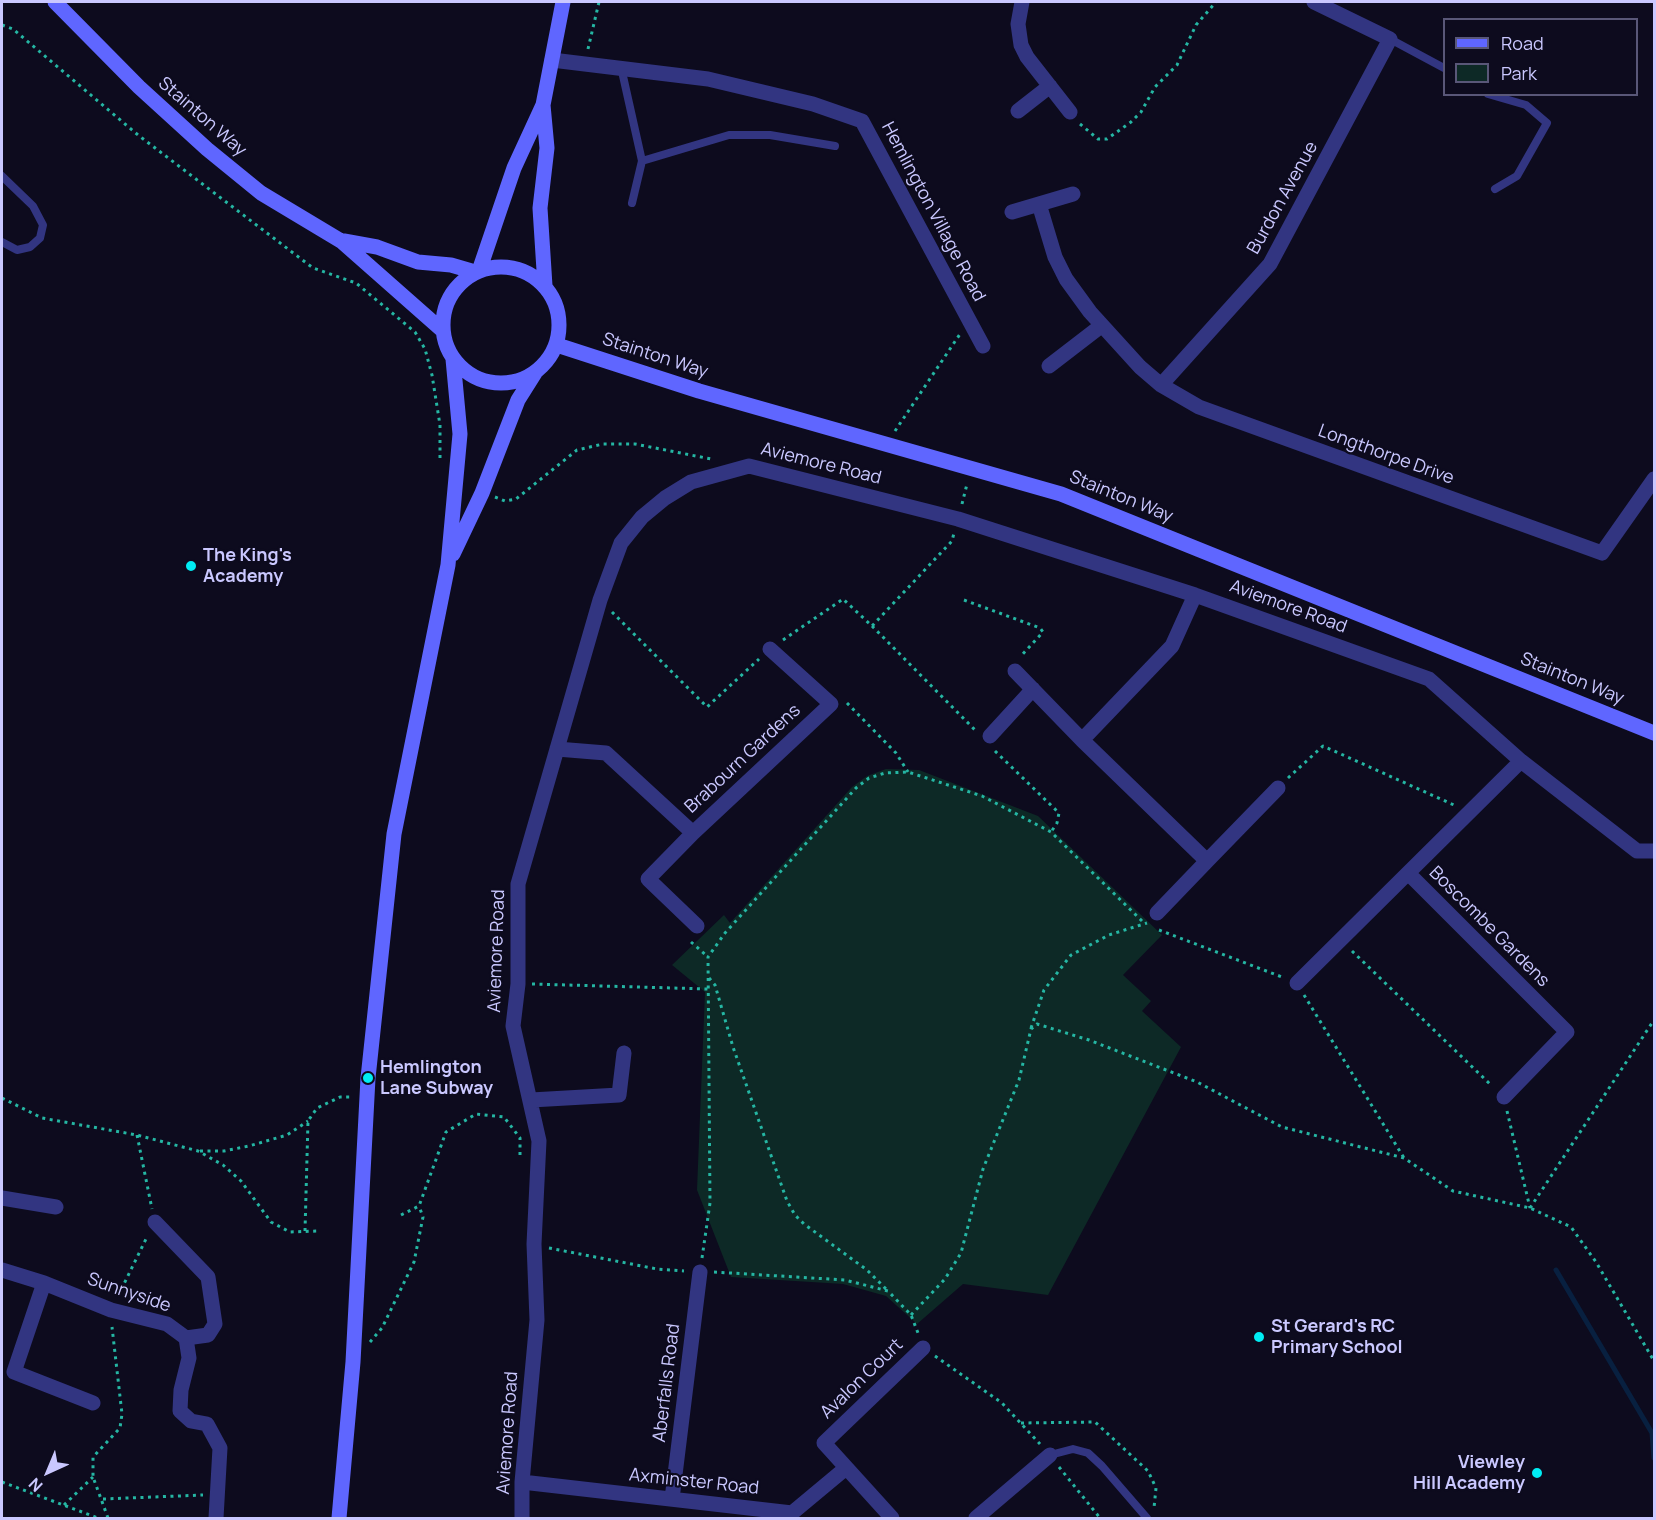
<!DOCTYPE html>
<style>
body{margin:0}
#map{position:relative;width:1656px;height:1520px;overflow:hidden;background:#0d0b1e;font-family:Manrope,sans-serif}
canvas{display:block}
.frame{position:absolute;inset:0;border:3px solid #cac8ff;pointer-events:none}
.legend{position:absolute;left:1443px;top:18px;width:195px;height:78px;box-sizing:border-box;background:#0d0b1e;border:2px solid #595778;margin:0;padding:8px 10px;list-style:none;font-size:18px;color:#cac8ff}
.legend li{display:flex;align-items:center;gap:12px;height:30px}
.legend b{width:30px;border:2px solid #595778}
.north{position:absolute;left:18px;top:1442px;width:60px;height:60px;-webkit-text-stroke:4px #0d0b1e;paint-order:stroke;rotate:224deg;font-size:16px;font-weight:700;line-height:24px;text-align:center;color:#cac8ff}
.north::after{content:'';display:block;margin:auto;width:21px;height:27px;background:#cac8ff;clip-path:polygon(50% 0,100% 100%,50% 72%,0 100%)}
</style>
<div id="map">
<canvas width="1656" height="1520"></canvas>
<div class="frame"></div>
<ul class="legend">
<li><b style="height:8px;background:#5f66ff"></b>Road</li>
<li><b style="height:16px;background:#0d2926"></b>Park</li>
</ul>
<div class="north">N</div>
</div>
<script>
const ctx = document.querySelector('canvas').getContext('2d');
ctx.lineJoin = 'round';
function fill(path, color) { ctx.fillStyle = color; ctx.fill(path, 'evenodd'); }
const toPath = rows => new Path2D(rows.map(r => 'M' + r).join(''));
function trace(path, color, width, dash) { ctx.strokeStyle = color; ctx.lineWidth = width; ctx.lineCap = dash ? 'butt' : 'round'; ctx.setLineDash(dash || []); ctx.stroke(path); }
function label(font, color, halo, rows, align = 'center') {
  ctx.font = font + ' Manrope,sans-serif'; ctx.lineWidth = 4.5; ctx.setLineDash([]); ctx.textBaseline = 'middle'; ctx.strokeStyle = halo; ctx.fillStyle = color; for (const [text, x, y, turn = 0] of rows) {
    ctx.save(); ctx.translate(x, y); ctx.rotate((+turn || 0) * Math.PI / 180); ctx.textAlign = isNaN(turn) ? turn : align; if (halo) ctx.strokeText(text, 0, 0); ctx.fillText(text, 0, 0); ctx.restore();
  }
}
fill(toPath([
 [886,769,919,770,1038,816,1162,935,1123,975,1151,1001,1142,1011,1181,1047,1048,1295,963,1284,917,1324,886,1296,843,1284,731,1277,697,1190,705,992,672,965,724,915,730,923,852,787,867,776]
]), '#0d2926');
trace(toPath([
 [1556,1270,1652,1433,1654,1458]
]), '#082040', 5);
trace(toPath([
 [2,25,13,29,138,135,313,268,356,283,415,332,425,349,432,375,440,425,440,462],
 [588,49,599,2],
 [1080,124,1098,139,1107,139,1131,122,1141,112,1155,87,1177,65,1196,25,1216,2],
 [895,431,960,334],
 [495,497,505,501,516,499,577,450,603,444,635,444,711,459],
 [962,504,967,484],
 [964,600,1040,628,1043,632,1020,657],
 [612,612,707,707,759,659],
 [872,626,976,731],
 [783,640,843,599,872,626,952,541,954,533],
 [847,703,896,753,908,772],
 [995,751,1059,813,1057,823,1051,832],
 [1288,778,1323,746,1454,805],
 [1159,930,1282,977],
 [691,942,708,957],
 [1352,951,1492,1086],
 [709,978,715,985,733,1047,787,1201,795,1215,804,1224,867,1270,887,1290],
 [532,984,708,989],
 [1304,995,1404,1158],
 [1031,1028,1044,990,1071,955,1109,935,1147,923],
 [2,1098,42,1118,137,1135,198,1151,223,1165,241,1181,271,1222,290,1232,319,1231],
 [1507,1111,1530,1208],
 [137,1135,152,1209],
 [200,1151,224,1151,249,1146,287,1135,308,1121],
 [1530,1208,1654,1020],
 [401,1215,419,1206,446,1132,476,1114,504,1117,520,1138,520,1155],
 [305,1231,308,1121,317,1108,340,1097,351,1097],
 [549,1248,657,1269,684,1271],
 [702,1258,710,1203,708,957,725,933,856,788,869,778,885,773,908,772,982,796,1051,832,1143,922],
 [714,1272,845,1280,888,1291,911,1315,918,1333],
 [118,1296,147,1237],
 [911,1315,945,1279,961,1253,983,1169,1019,1080,1031,1029,1037,1024,1089,1040,1197,1082,1282,1127,1404,1158,1453,1191,1530,1208,1571,1227,1596,1262,1654,1361],
 [370,1342,382,1328,414,1262,423,1217,419,1206],
 [935,1356,1002,1403,1040,1444],
 [1021,1423,1095,1422,1148,1471,1156,1488,1154,1508],
 [1059,1467,1100,1518],
 [2,1482,98,1518],
 [103,1499,203,1495],
 [64,1505,93,1477],
 [108,1518,93,1477,93,1457,120,1428,122,1414,112,1327]
]), '#25b6a3', 3, [3, 4.5]);
trace(toPath([
 [1390,39,1444,68],
 [621,67,642,161,632,203],
 [1488,94,1526,105,1547,123,1517,176,1495,189],
 [642,161,729,135,770,135,835,146],
 [2,176,33,206,43,225,40,238,30,247,17,250,2,242],
 [1050,1455,1073,1449,1088,1453,1102,1466,1147,1518]
]), '#323581', 8);
trace(toPath([
 [1022,2,1018,24,1021,45,1027,57,1070,112],
 [552,60,708,79,813,104,862,121,983,346],
 [1018,111,1050,86],
 [1039,204,1055,257,1066,279,1090,312,1140,367,1161,385,1199,407,1602,553,1654,479],
 [1012,212,1073,194],
 [1049,366,1101,326],
 [1161,385,1270,264,1390,39,1314,2],
 [1195,595,1172,646,1082,740,1207,861,1278,788],
 [1015,671,1082,740],
 [990,736,1033,689],
 [557,749,606,753,693,833,831,704,770,649],
 [693,833,648,879,697,926],
 [1157,913,1207,861],
 [1297,983,1408,873],
 [1504,1097,1567,1032,1408,873,1521,761],
 [531,1100,619,1095,624,1053],
 [2,1198,56,1207],
 [155,1222,208,1277,215,1324,208,1335,186,1338],
 [2,1270,44,1283,111,1310,167,1324,186,1338,189,1358,181,1390,180,1411,191,1421,207,1424,220,1448,216,1518],
 [44,1283,14,1372,93,1403],
 [522,1482,792,1513,846,1468],
 [672,1499,700,1272],
 [522,1518,522,1482,537,1320,534,1244,539,1141,513,1026,518,984,518,884,600,600,621,543,642,517,665,498,691,482,749,466,958,519,1195,595,1429,679,1521,761,1637,851,1654,851],
 [892,1518,824,1443,923,1348],
 [976,1518,1050,1455]
]), '#323581', 15);
trace(toPath([
 [55,2,139,87,207,149,261,193,341,241,443,331],
 [543,105,547,148,540,208,545,286],
 [344,241,377,247,418,262,451,265,475,272],
 '443 325a58 58 0 1 1 116 0a58 58 0 1 1-116 0Z',
 [479,271,514,168,543,105,563,2],
 [557,345,699,391,1061,494,1654,733],
 [453,554,482,493,518,400,535,373],
 [339,1518,353,1362,368,1078,394,834,448,565,460,434,453,359]
]), '#5f66ff', 15);
for (const [x, y, r, color] of [
 [191,566,6,"#00ecf3"],
 [368,1078,6,"#00ecf3"],
 [1259,1337,6,"#00ecf3"],
 [1537,1473,6,"#00ecf3"]
]) { const dot = new Path2D(); dot.arc(x, y, r, 0, 2 * Math.PI); ctx.fillStyle = color; ctx.fill(dot); trace(dot, '#0d0b1e', 2); }
label('18px', '#cac8ff', '#0d0b1e', [
 ["Stainton Way",202,117,41],
 ["Burdon Avenue",1283,198,-61],
 ["Hemlington Village Road",933,212,62],
 ["Stainton Way",655,356,18],
 ["Longthorpe Drive",1386,455,20],
 ["Aviemore Road",821,464,14],
 ["Stainton Way",1121,497,22],
 ["Aviemore Road",1288,607,20],
 ["Stainton Way",1572,679,22],
 ["Brabourn Gardens",743,759,-43],
 ["Boscombe Gardens",1489,927,45],
 ["Aviemore Road",497,951,-88],
 ["Sunnyside",129,1293,19],
 ["Avalon Court",862,1379,-44],
 ["Aberfalls Road",667,1383,-83],
 ["Aviemore Road",508,1433,-86],
 ["Axminster Road",694,1482,6]
]);
label('bold 18px', '#cac8ff', '#0d0b1e', [
 ["The King's",203,556],
 ["Academy",203,577],
 ["Hemlington",380,1068],
 ["Lane Subway",380,1089],
 ["St Gerard's RC",1271,1327],
 ["Primary School",1271,1348],
 ["Viewley",1525,1463,"right"],
 ["Hill Academy",1525,1484,"right"]
], 'left');
</script>
